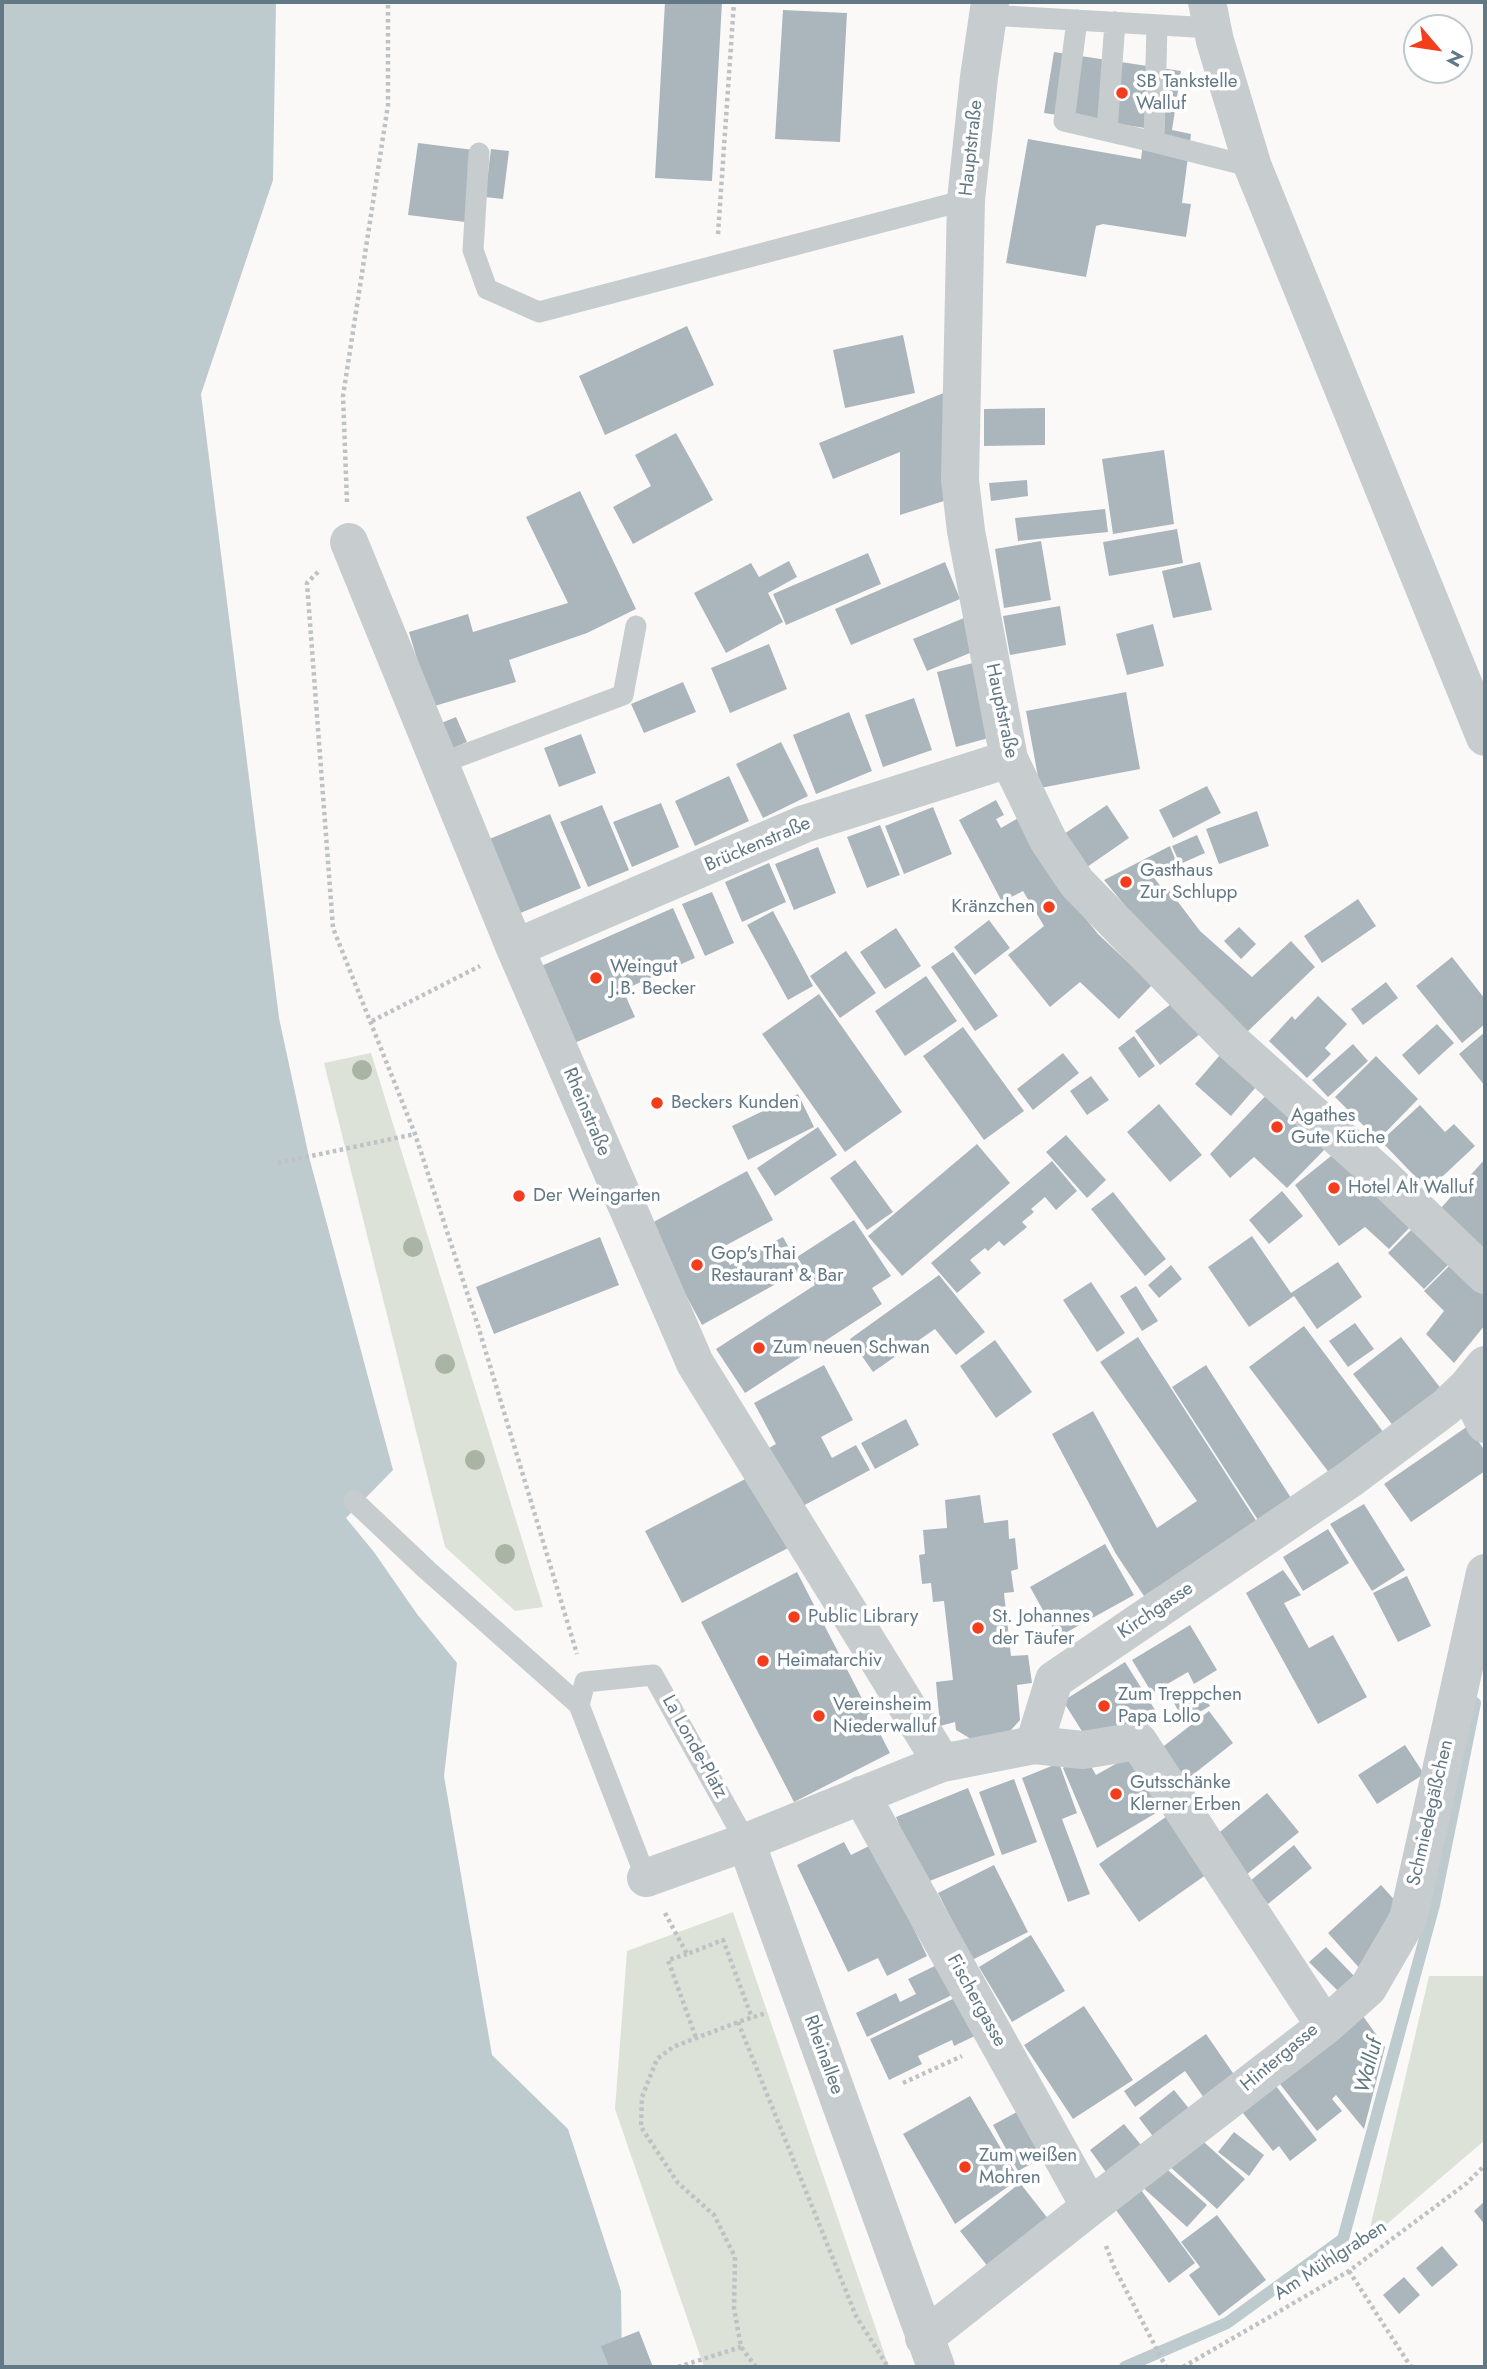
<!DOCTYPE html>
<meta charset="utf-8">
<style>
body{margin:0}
#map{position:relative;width:1487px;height:2369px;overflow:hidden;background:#faf9f7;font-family:Jost,sans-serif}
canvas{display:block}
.frame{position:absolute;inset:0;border:4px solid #627885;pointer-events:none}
.north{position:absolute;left:1403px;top:14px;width:70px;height:70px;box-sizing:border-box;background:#fff;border:2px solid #c0c9ce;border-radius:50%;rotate:119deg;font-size:19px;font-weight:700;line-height:28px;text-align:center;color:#627885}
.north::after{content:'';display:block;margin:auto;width:24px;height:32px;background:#f43d1d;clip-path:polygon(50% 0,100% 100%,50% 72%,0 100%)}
</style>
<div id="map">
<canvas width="1487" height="2369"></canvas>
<div class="frame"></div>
<div class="north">N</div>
</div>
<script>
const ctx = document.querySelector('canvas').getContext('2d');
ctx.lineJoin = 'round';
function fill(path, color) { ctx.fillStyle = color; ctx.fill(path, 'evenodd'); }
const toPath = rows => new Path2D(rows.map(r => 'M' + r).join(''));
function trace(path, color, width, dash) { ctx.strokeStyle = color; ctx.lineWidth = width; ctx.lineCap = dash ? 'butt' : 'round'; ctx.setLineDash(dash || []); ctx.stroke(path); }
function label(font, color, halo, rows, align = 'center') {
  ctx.font = font + ' Jost,sans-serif'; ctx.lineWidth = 7; ctx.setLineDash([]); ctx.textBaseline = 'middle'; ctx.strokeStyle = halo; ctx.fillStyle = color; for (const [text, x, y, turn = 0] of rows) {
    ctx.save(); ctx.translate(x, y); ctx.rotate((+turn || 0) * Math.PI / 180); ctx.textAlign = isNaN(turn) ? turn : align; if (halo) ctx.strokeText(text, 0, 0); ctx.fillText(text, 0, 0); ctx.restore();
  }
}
fill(toPath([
 [371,1053,543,1607,515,1611,445,1547,324,1063],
 [733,1912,889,2367,704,2367,615,2109,627,1951],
 [1429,1976,1485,1976,1485,2140,1367,2241]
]), '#dce2d8');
fill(toPath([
 [2,2,276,2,273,180,201,394,279,1018,309,1157,393,1470,346,1518,374,1552,417,1614,457,1663,444,1776,492,2055,568,2129,621,2291,622,2367,2,2367]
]), '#bdcbce');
trace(toPath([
 [1125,2367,1227,2323,1343,2239,1434,1905,1475,1703]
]), '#bdcbce', 12);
fill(toPath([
 [665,2,722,2,712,181,655,178],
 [783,10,847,13,840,142,775,139],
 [1054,52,1181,71,1172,130,1191,134,1182,203,1191,204,1186,237,1103,224,1096,226,1086,277,1006,263,1028,139,1141,159,1145,128,1044,113],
 [418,143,474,150,465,222,408,215],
 [491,149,509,151,503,199,485,197],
 [687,326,714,385,605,435,579,376],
 [903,335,915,393,845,408,833,350],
 [946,392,947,500,900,515,900,452,833,479,819,443],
 [1045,408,1045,445,984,446,984,409],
 [676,433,713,500,633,544,613,507,651,486,635,455],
 [1164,450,1174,524,1113,534,1102,459],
 [1027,480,1028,496,991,501,989,483],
 [580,491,636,609,587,633,509,660,516,682,431,707,409,632,468,614,473,632,568,603,526,517],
 [1105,509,1108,532,1018,541,1015,518],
 [1177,529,1183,563,1109,576,1103,542],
 [1041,541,1051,600,1004,608,995,549],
 [868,553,881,584,786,625,773,594],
 [789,561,797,577,768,593,783,622,726,653,694,593,751,563,759,577],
 [945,562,960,599,851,645,835,609],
 [1200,562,1212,610,1173,618,1162,571],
 [1060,606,1066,645,1010,655,1003,616],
 [964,618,977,650,927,671,913,639],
 [1153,624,1164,666,1127,675,1116,634],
 [769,644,787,689,730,713,711,668],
 [973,663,992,737,956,747,937,672],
 [683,682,696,712,644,733,631,704],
 [1126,692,1140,769,1040,788,1026,711],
 [914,698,932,750,883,767,865,715],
 [849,712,872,771,816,794,793,735],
 [456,717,467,742,451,749,439,724],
 [581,734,596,773,559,787,544,748],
 [781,742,808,796,763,818,736,764],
 [729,776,749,821,695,846,675,801],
 [1207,786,1221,813,1173,838,1159,810],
 [996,800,1004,815,996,819,1001,828,1020,817,1051,875,1098,934,1152,985,1119,1019,1080,982,1050,1007,1008,955,1044,926,1023,891,1002,902,959,820],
 [661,803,679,847,632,867,613,822],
 [602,805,629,870,588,887,560,822],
 [1107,805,1129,838,1087,867,1064,834],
 [933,807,952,854,904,874,885,826],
 [1257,811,1269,846,1219,864,1206,829],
 [550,814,581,888,518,914,487,840],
 [880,825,900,875,867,888,847,837],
 [1197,835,1205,853,1180,864,1172,846],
 [1170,846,1179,869,1155,879,1162,888,1166,886,1200,931,1252,977,1291,941,1315,967,1246,1033,1131,913,1104,880],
 [818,847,836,893,794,910,775,864],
 [769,863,786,902,742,922,725,882],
 [712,892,734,943,705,956,682,904],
 [1358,899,1376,926,1322,963,1304,936],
 [673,908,695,958,623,990,635,1017,572,1044,539,967],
 [773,911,813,986,788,1000,747,925],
 [989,920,1010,948,975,975,954,947],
 [1239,927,1256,944,1241,959,1224,941],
 [896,928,921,966,885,989,860,952],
 [846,951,876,993,840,1018,810,976],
 [953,952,998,1016,975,1031,931,967],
 [1452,957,1485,999,1485,1024,1462,1043,1416,986],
 [926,976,957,1021,905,1056,875,1011],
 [1386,982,1398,998,1363,1025,1351,1009],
 [819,994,902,1112,845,1152,762,1034],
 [1318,996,1347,1024,1325,1048,1331,1054,1307,1078,1269,1041,1292,1016,1295,1020],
 [1175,1001,1200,1034,1160,1065,1135,1031],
 [1437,1024,1454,1043,1419,1075,1402,1055],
 [963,1027,1024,1111,984,1140,923,1056],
 [1485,1032,1485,1086,1459,1054],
 [1134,1036,1155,1066,1139,1078,1118,1048],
 [1353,1044,1368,1061,1328,1097,1312,1080],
 [1063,1053,1079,1073,1033,1110,1017,1089],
 [1220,1055,1256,1087,1231,1116,1195,1084],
 [1376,1056,1418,1099,1378,1140,1335,1097],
 [1091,1076,1109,1100,1087,1115,1070,1091],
 [1272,1089,1330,1144,1287,1188,1254,1157,1230,1178,1210,1154],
 [798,1094,814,1127,748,1160,732,1126],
 [1159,1104,1202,1155,1170,1182,1127,1132],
 [1420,1105,1445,1132,1454,1124,1475,1146,1428,1190,1381,1141],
 [818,1127,837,1155,775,1196,757,1168],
 [1066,1135,1106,1180,1087,1198,1046,1152],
 [977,1144,1010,1183,902,1276,868,1236],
 [1336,1152,1412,1225,1389,1249,1365,1227,1339,1246,1295,1185],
 [1485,1159,1485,1250,1440,1209],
 [855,1160,893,1212,867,1230,830,1178],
 [1052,1161,1077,1191,1056,1210,1045,1197,1031,1209,1034,1212,1022,1222,1027,1227,1004,1246,999,1241,988,1251,985,1248,970,1260,981,1273,957,1293,931,1263],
 [747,1171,773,1220,721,1248,730,1265,783,1237,801,1270,702,1325,648,1225],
 [1282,1191,1303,1216,1269,1244,1249,1220],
 [1113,1192,1166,1259,1145,1276,1091,1209],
 [854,1220,891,1276,872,1288,882,1304,745,1393,716,1349,815,1285,797,1257],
 [1417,1224,1453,1260,1424,1289,1388,1253],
 [1252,1236,1291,1293,1338,1262,1362,1297,1317,1329,1294,1296,1249,1327,1208,1267],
 [600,1237,619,1285,494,1334,476,1287],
 [1454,1261,1485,1293,1485,1325,1454,1363,1426,1334,1444,1311,1424,1291],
 [1171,1265,1182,1279,1159,1298,1148,1285],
 [939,1275,985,1332,956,1355,935,1329,873,1372,850,1339],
 [1091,1282,1125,1333,1097,1352,1063,1300],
 [1136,1286,1158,1321,1142,1331,1120,1296],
 [1355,1323,1374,1349,1348,1367,1329,1341],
 [1304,1326,1384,1433,1330,1474,1249,1367],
 [1138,1337,1257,1522,1144,1596,1116,1554,1052,1434,1093,1411,1157,1528,1197,1501,1100,1362],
 [1401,1337,1442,1390,1394,1427,1353,1374],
 [995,1340,1032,1392,996,1418,960,1366],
 [824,1365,853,1420,821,1437,832,1458,856,1445,870,1470,801,1507,769,1448,776,1444,754,1403],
 [1206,1365,1291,1498,1258,1520,1172,1387],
 [906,1419,919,1445,875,1469,861,1443],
 [1468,1426,1485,1451,1485,1471,1411,1522,1384,1484],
 [753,1475,790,1547,682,1603,645,1531],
 [980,1495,984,1523,1008,1520,1009,1539,1015,1538,1018,1569,1011,1571,1014,1592,1004,1593,1011,1656,1028,1655,1032,1683,1017,1685,1020,1720,1002,1740,976,1742,956,1730,955,1722,940,1726,936,1682,953,1680,944,1601,933,1602,931,1583,922,1584,919,1555,925,1554,923,1530,947,1528,945,1500],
 [1364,1504,1405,1570,1372,1591,1330,1524],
 [1328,1529,1349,1563,1303,1591,1283,1557],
 [1105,1544,1134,1595,1058,1637,1030,1587],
 [1283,1570,1301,1595,1284,1603,1309,1648,1333,1635,1367,1697,1318,1724,1246,1593],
 [797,1572,890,1753,794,1802,701,1622],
 [1407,1576,1431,1626,1398,1642,1373,1593],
 [1190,1625,1217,1670,1194,1684,1188,1672,1152,1693,1132,1660],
 [1125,1662,1160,1718,1122,1741,1090,1744,1063,1701],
 [1198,1687,1210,1706,1184,1721,1174,1703],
 [1209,1711,1233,1743,1185,1781,1160,1749],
 [1405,1745,1424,1774,1377,1804,1358,1775],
 [1135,1753,1166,1807,1097,1848,1063,1768,1085,1756,1096,1775],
 [1059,1763,1077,1813,1062,1819,1090,1894,1068,1902,1022,1778],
 [1014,1779,1037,1842,1002,1855,979,1792],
 [968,1788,995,1855,922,1884,896,1817],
 [1267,1793,1299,1832,1246,1875,1215,1836],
 [1170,1814,1210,1872,1139,1922,1099,1864],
 [844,1842,851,1855,873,1844,927,1956,887,1976,878,1958,848,1972,797,1865],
 [1294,1845,1312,1868,1268,1904,1250,1881],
 [994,1865,1028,1932,972,1960,938,1893],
 [1381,1885,1400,1906,1362,1971,1328,1933],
 [1031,1935,1065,1991,1012,2022,979,1967],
 [1326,1947,1360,1982,1345,1998,1309,1962],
 [945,1961,960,1991,867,2037,856,2013,896,1993,900,2002,916,1994,908,1979],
 [963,1994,981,2033,954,2046,952,2040,918,2056,922,2064,889,2080,870,2039],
 [1084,2006,1133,2080,1073,2119,1024,2045],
 [1363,2016,1385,2047,1364,2129,1336,2095,1332,2099,1342,2111,1317,2131,1276,2079],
 [1206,2034,1235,2076,1204,2098,1185,2071,1135,2107,1124,2091],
 [1273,2082,1317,2140,1290,2161,1279,2146,1273,2151,1239,2108],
 [1174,2090,1191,2111,1155,2139,1139,2118],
 [970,2096,1019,2179,955,2224,903,2134],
 [1026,2107,1051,2153,1018,2171,993,2125],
 [1124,2124,1141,2145,1106,2172,1090,2150],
 [1234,2132,1264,2155,1249,2176,1218,2152],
 [1196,2135,1245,2179,1217,2209,1168,2165],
 [1160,2163,1207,2205,1187,2227,1140,2185],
 [1020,2183,1049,2220,989,2268,960,2231],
 [1138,2186,1195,2263,1169,2283,1113,2206],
 [1485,2201,1485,2225,1474,2211],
 [1217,2215,1266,2280,1219,2316,1189,2275,1200,2267,1181,2242],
 [1442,2246,1458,2265,1432,2287,1416,2268],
 [1404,2277,1420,2295,1399,2314,1383,2295],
 [639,2331,653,2367,609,2367,601,2346]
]), '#abb6bc');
trace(toPath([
 [718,234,734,2],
 [347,502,343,396,388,105,388,2],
 [318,572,307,583,333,928,415,1134,478,1326,577,1654],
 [372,1021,480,966],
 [278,1163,415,1134],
 [665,1913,687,1954,723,1940,752,2018],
 [687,1954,668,1960,696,2038],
 [738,2022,856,2316,888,2367],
 [903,2083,962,2056],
 [1106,2246,1114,2267,1166,2367],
 [1349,2271,1411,2367],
 [678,2367,741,2347],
 [756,2367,741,2347,734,2308,735,2257,714,2215,678,2183,641,2127,642,2097,657,2059,673,2047,738,2022,766,2013],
 [1183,2367,1349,2271,1467,2183,1485,2165]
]), '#bec2c4', 4.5, [3.5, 3.5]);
trace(toPath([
 [988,15,1212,28],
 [1077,20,1064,121,1107,131],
 [1115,22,1107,131,1154,142],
 [1157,25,1154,142,1253,167],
 [479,153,473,250,487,289,539,312,966,200],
 [439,764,623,695,636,626],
 [354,1501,427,1570,579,1705],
 [646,1878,579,1705,585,1682,653,1675,746,1842]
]), '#c7cccf', 21);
trace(toPath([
 [990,2,979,77,966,200,960,480,966,531,1009,759,1048,840,1077,883,1233,1043,1384,1178,1485,1275],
 [349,542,515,948,695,1363,942,1763],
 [515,948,804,824,1009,759],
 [1467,1387,1485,1424],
 [1034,1745,1083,1750,1138,1741,1325,2026],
 [861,1795,1090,2207],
 [746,1842,936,2367],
 [646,1878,746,1842,942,1763,1034,1745,1054,1680,1350,1479,1446,1407,1467,1387,1485,1365],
 [924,2338,1090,2207,1325,2026,1368,1988,1408,1919,1485,1573]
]), '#c7cccf', 38);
trace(toPath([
 [1207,2,1215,41,1253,167,1485,737]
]), '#c7cccf', 38);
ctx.fillStyle = '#aab4a4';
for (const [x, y] of [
 [362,1070],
 [413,1247],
 [445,1364],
 [475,1460],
 [505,1554]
]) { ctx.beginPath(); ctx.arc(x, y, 10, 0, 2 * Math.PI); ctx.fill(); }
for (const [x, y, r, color] of [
 [1122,93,7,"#f43d1d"],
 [1126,882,7,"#f43d1d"],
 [1049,907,7,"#f43d1d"],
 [596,978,7,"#f43d1d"],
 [657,1103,7,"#f43d1d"],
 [1277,1127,7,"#f43d1d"],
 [1334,1188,7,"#f43d1d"],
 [519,1196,7,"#f43d1d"],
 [697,1265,7,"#f43d1d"],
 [759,1348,7,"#f43d1d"],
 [794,1617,7,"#f43d1d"],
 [978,1628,7,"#f43d1d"],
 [763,1661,7,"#f43d1d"],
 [1104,1706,7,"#f43d1d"],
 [819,1716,7,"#f43d1d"],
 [1116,1794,7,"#f43d1d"],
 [965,2167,7,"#f43d1d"]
]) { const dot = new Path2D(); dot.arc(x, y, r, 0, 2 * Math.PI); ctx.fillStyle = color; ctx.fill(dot); trace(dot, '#fff', 2.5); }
label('19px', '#627885', '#fff', [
 ["SB Tankstelle",1136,82],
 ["Walluf",1136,104],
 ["Gasthaus",1140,871],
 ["Zur Schlupp",1140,893],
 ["Kränzchen",1035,907,"right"],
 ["Weingut",610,967],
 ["J.B. Becker",610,989],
 ["Beckers Kunden",671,1103],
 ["Agathes",1291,1116],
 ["Gute Küche",1291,1138],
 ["Hotel Alt Walluf",1348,1188],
 ["Der Weingarten",533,1196],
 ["Gop's Thai",711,1254],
 ["Restaurant & Bar",711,1276],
 ["Zum neuen Schwan",773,1348],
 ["Public Library",808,1617],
 ["St. Johannes",992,1617],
 ["der Täufer",992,1639],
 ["Heimatarchiv",777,1661],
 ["Zum Treppchen",1118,1695],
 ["Papa Lollo",1118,1717],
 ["Vereinsheim",833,1705],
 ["Niederwalluf",833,1727],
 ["Gutsschänke",1130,1783],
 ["Klerner Erben",1130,1805],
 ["Zum weißen",979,2156],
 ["Mohren",979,2178]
], 'left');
label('19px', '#627885', '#fff', [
 ["Hauptstraße",972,148,-84],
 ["Hauptstraße",1001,711,78],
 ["Brückenstraße",758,845,-23],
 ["Rheinstraße",586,1112,67],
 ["Kirchgasse",1156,1611,-34],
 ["La Londe-Platz",694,1747,61],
 ["Schmiedegäßchen",1431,1813,-77],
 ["Fischergasse",976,2001,61],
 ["Rheinallee",823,2055,70],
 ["Hintergasse",1280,2058,-40],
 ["Am Mühlgraben",1331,2261,-33]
]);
label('italic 21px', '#5d787e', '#fff', [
 ["Walluf",1370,2066,-75]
]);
</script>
